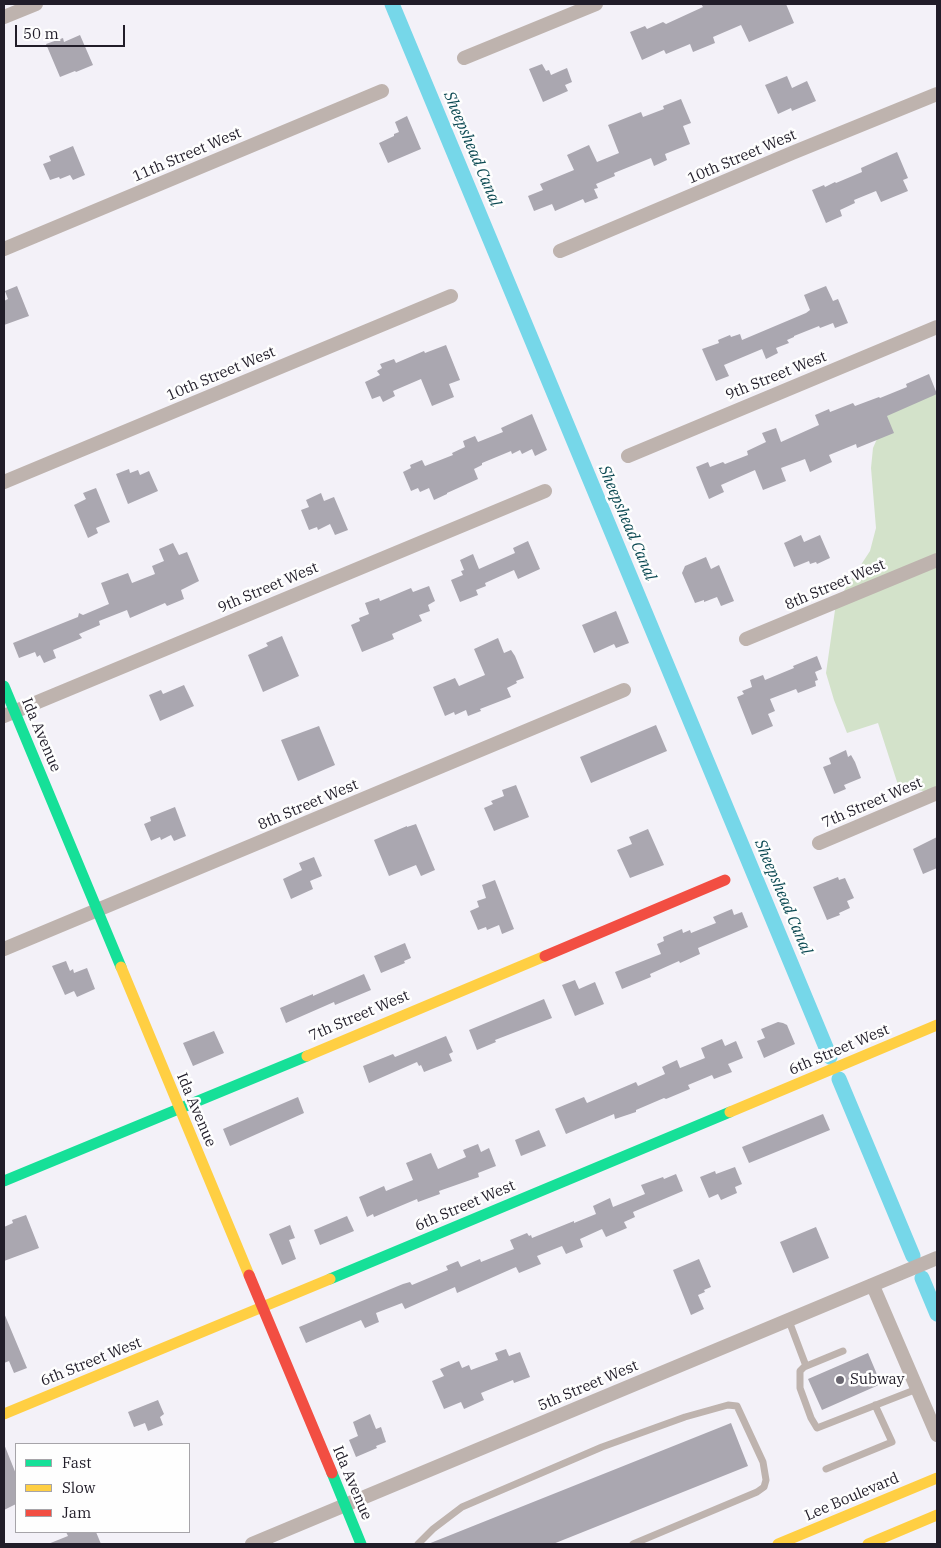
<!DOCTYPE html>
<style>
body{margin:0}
#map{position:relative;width:941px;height:1548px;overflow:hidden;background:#f3f1f8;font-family:"IBM Plex Serif",serif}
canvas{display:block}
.frame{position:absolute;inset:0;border:5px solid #211d29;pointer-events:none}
.legend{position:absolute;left:15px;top:1443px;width:175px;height:90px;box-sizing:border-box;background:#fefefe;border:1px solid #a6a4a9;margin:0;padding:6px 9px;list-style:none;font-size:15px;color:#211d29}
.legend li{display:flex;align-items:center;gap:10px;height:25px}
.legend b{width:25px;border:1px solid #a6a4a9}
.scale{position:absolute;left:15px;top:25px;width:110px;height:22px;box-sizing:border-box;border:2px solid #211d29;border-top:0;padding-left:6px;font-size:15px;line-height:18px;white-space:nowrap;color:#211d29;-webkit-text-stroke:4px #fefefe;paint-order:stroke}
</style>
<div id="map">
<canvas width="941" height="1548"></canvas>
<div class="frame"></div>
<ul class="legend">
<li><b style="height:6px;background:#16e098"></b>Fast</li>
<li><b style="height:6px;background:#ffcf43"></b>Slow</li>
<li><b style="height:6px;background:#f24e42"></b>Jam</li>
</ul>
<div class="scale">50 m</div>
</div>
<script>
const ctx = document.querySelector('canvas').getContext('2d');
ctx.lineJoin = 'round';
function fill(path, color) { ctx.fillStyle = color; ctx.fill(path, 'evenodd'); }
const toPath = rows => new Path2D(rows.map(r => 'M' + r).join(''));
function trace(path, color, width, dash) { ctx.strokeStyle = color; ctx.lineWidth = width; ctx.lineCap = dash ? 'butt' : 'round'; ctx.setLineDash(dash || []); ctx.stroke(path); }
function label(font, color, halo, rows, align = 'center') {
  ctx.font = font + ' "IBM Plex Serif",serif'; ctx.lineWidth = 5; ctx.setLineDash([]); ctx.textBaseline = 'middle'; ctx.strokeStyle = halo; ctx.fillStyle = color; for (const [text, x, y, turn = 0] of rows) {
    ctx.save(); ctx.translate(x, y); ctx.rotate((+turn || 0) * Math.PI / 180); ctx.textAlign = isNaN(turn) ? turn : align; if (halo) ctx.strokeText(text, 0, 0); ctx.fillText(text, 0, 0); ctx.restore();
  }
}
fill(toPath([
 [937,391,937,794,909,788,899,788,878,723,847,733,834,700,826,673,836,603,870,551,876,528,871,468,873,448,888,414,917,399]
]), '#d3e2ca');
trace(toPath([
 [392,4,830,1057],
 [839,1079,913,1256],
 [922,1278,937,1314]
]), '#76d7e9', 15);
fill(toPath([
 [701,4,786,4,794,23,749,42,741,25,713,37,715,43,693,52,690,44,666,54,664,50,642,60,630,32,645,26,647,29,663,22,666,24,703,7],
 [80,35,93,65,76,72,75,71,60,77,46,44,63,38,64,42],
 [542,64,546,71,549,70,551,75,567,68,572,82,565,85,568,91,543,102,529,69],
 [787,76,792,88,807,81,816,101,792,111,791,108,778,114,765,85],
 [681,99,691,123,683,126,690,144,665,154,667,160,654,166,651,158,614,173,615,176,596,184,598,188,594,189,598,198,585,203,583,199,555,211,552,204,534,211,528,196,543,190,540,184,574,170,567,155,589,145,597,162,619,153,608,125,641,112,643,117,664,109,663,106],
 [407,116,421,149,388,163,379,143,394,136,394,134,399,132,395,122],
 [73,146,85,175,73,180,70,175,60,179,59,177,50,180,43,164,51,161,49,156],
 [897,152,908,178,903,180,908,191,881,202,876,191,854,200,855,203,840,210,842,216,826,223,812,190,824,185,825,187,835,182,836,183,862,172,861,168],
 [17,286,29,316,4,325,4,301,8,299,5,291],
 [826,286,833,301,838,299,848,323,835,328,833,323,820,328,819,326,794,336,794,337,787,340,789,343,776,348,778,353,766,359,762,349,724,365,729,376,716,381,702,349,719,343,718,340,730,335,731,337,740,334,742,340,806,313,810,310,804,295],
 [446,345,460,380,449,384,454,397,432,406,421,379,393,391,395,396,383,402,380,396,372,399,365,382,380,375,377,371,382,368,380,364,394,359,396,363,424,351,425,353],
 [929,374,937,394,887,416,894,433,857,448,856,444,829,455,832,462,810,472,805,459,781,468,786,481,763,490,755,470,721,485,724,492,709,499,696,467,708,462,710,467,723,462,725,464,748,455,747,451,766,442,762,433,776,428,781,442,819,425,815,415,829,409,830,412,853,403,855,406,879,397,880,398,907,387,906,384],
 [532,414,547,450,535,456,532,449,522,454,520,450,512,454,511,451,482,463,482,465,474,469,478,479,447,493,447,494,434,500,429,488,420,492,418,488,411,491,403,472,411,468,410,465,422,460,425,466,453,455,452,453,465,447,463,441,475,436,478,442,503,432,501,428],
 [129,469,130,473,138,470,140,475,149,471,158,491,128,504,116,474],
 [96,488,110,522,96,528,98,533,88,538,74,505,86,499,83,493],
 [321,493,324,501,334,497,348,530,335,535,330,524,318,530,317,527,309,530,301,510,309,507,306,500],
 [801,535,804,542,820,535,830,558,817,564,816,562,810,564,809,561,794,567,784,543],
 [528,541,540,569,518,579,514,570,485,583,486,586,476,590,478,595,460,602,451,580,463,575,461,571,464,570,460,560,473,554,479,569,515,553,513,548],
 [173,543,179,555,187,552,199,581,181,590,184,599,167,606,165,603,130,618,127,610,99,621,100,625,79,634,82,638,53,650,56,658,44,663,40,655,37,657,35,652,19,658,13,643,78,617,79,613,83,615,109,604,101,583,128,573,132,583,155,574,152,566,164,561,159,549],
 [706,557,711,569,719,565,734,601,721,606,717,597,704,602,704,600,695,603,682,573,685,566],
 [429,586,435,601,428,605,430,611,419,615,422,621,392,634,394,639,362,652,351,625,360,621,359,618,369,614,365,603,379,598,380,601,411,588,413,592],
 [616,611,629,643,616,648,614,644,594,653,582,625],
 [282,636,299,676,263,692,248,655,268,646,266,643],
 [498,638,504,653,511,650,515,656,524,678,516,681,517,683,507,688,511,697,480,709,481,711,468,716,466,710,455,715,454,712,445,716,433,687,455,678,459,686,485,675,474,649],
 [817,656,822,669,815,672,818,680,815,681,816,686,798,693,796,689,770,699,775,711,768,714,773,726,752,735,737,697,744,694,742,691,752,687,750,680,763,675,765,680,794,668,793,666],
 [184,685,194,706,160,721,149,695,161,690,163,694],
 [656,725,667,751,591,783,580,757],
 [319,726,335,765,298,781,281,740],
 [846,750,848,757,851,755,855,762,861,778,844,785,846,789,834,794,823,767,831,764,829,758],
 [516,785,529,817,494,831,484,808,493,804,491,801,504,796,502,790],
 [175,807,186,836,174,841,171,835,161,840,160,837,151,841,144,824,151,821,150,817],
 [416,824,435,870,421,876,416,865,389,876,374,840,407,826,407,827],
 [648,829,664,865,630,878,617,850,632,844,629,837],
 [937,837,937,868,923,874,913,849],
 [314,857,322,876,310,881,313,889,291,899,283,879,302,870,299,863],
 [838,877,839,880,845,878,854,898,847,901,850,908,839,913,840,915,827,920,813,887],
 [495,880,514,929,502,934,499,925,487,930,486,927,478,930,470,911,479,907,477,901,486,898,482,885],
 [732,909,734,915,742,912,748,927,698,948,700,954,680,963,679,961,650,974,651,977,622,989,615,972,661,954,657,944,664,941,663,937,682,929,683,933,690,930,691,933,716,923,713,917],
 [405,943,411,958,404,961,405,963,381,973,374,956],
 [66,961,70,971,73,969,74,973,87,968,95,989,77,997,74,991,65,995,52,966],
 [364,974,371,990,335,1005,334,1002,286,1023,280,1008,313,994,313,996],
 [575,980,579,989,595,982,604,1004,575,1016,562,985],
 [544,999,552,1018,495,1040,496,1042,477,1050,469,1030],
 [778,1022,783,1023,787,1025,795,1044,764,1058,757,1041,765,1038,761,1029],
 [214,1031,224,1053,193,1066,183,1043],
 [446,1036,453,1052,449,1054,452,1061,424,1072,421,1065,419,1066,417,1062,369,1083,363,1066,393,1054,395,1057],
 [722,1039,725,1046,736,1041,743,1058,728,1064,732,1072,714,1079,712,1075,688,1085,690,1089,666,1099,664,1098,636,1110,636,1112,615,1119,614,1114,566,1134,555,1109,584,1097,587,1103,636,1082,638,1086,665,1074,662,1067,677,1060,680,1068,705,1058,701,1048],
 [298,1097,304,1113,230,1146,223,1129],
 [823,1114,830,1130,749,1163,742,1147],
 [539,1130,546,1146,521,1156,515,1140],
 [478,1144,481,1152,489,1148,496,1166,478,1173,479,1177,439,1191,440,1194,418,1202,417,1199,374,1217,373,1214,367,1217,359,1197,384,1186,386,1191,413,1180,406,1163,431,1153,438,1169,466,1157,463,1150],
 [735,1167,742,1184,735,1187,737,1193,721,1200,718,1194,709,1198,700,1177,715,1171,716,1174],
 [676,1174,683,1191,633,1212,635,1217,624,1222,627,1228,606,1237,602,1229,580,1239,583,1247,566,1254,562,1246,537,1256,541,1264,519,1273,516,1267,457,1293,455,1287,405,1309,402,1303,376,1313,379,1322,365,1328,361,1320,306,1343,299,1327,403,1284,410,1282,412,1285,448,1270,446,1266,458,1261,461,1267,480,1259,481,1262,514,1249,510,1240,527,1233,529,1236,531,1235,532,1238,574,1221,574,1223,596,1214,593,1206,610,1198,613,1207,645,1194,641,1185,663,1177,664,1179],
 [26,1215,39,1248,4,1261,4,1227,13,1223,12,1220],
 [347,1216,354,1231,320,1245,314,1230],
 [290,1225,295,1238,289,1240,296,1259,282,1265,269,1234],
 [816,1227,829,1258,793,1273,780,1242],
 [699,1259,711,1287,704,1290,705,1292,698,1295,704,1309,691,1315,673,1270],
 [4,1313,27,1368,14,1373,9,1361,4,1363],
 [506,1349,509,1356,520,1352,530,1377,514,1383,513,1380,481,1393,484,1400,464,1409,461,1402,444,1409,432,1381,444,1376,440,1369,459,1361,462,1368,469,1365,471,1370,498,1360,495,1353],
 [868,1353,881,1384,822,1410,808,1379],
 [158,1400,164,1414,160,1417,163,1425,148,1431,145,1423,134,1427,128,1412],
 [370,1414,376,1429,381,1427,386,1442,376,1446,377,1448,356,1457,349,1440,358,1436,353,1422],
 [731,1423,748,1466,553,1544,428,1544],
 [4,1444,16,1474,16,1504,4,1510],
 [66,1532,96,1532,101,1544,48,1544,68,1536]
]), '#aaa7b0');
trace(toPath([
 [789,1321,806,1366],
 [843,1351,804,1367,800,1371,800,1388,811,1418,817,1428,917,1389],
 [826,1469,892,1442,875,1405],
 [418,1544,433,1529,462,1507,602,1447,685,1417,728,1405,737,1406,763,1462,766,1480,764,1487,757,1492,633,1544]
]), '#beb3ae', 7);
trace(toPath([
 [4,17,36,4],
 [464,58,596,4],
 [4,249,382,91],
 [560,251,792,153,937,94],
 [628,456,937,327],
 [4,482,451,296],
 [746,639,937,560],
 [4,716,545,491],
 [819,843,937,793],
 [4,949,624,690],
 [873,1286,937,1435],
 [252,1544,937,1258]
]), '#beb3ae', 14);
trace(toPath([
 [4,686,121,967],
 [4,1181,307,1056],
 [330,1279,730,1112],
 [332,1473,361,1544]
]), '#16e098', 11);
trace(toPath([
 [121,967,249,1275],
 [307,1056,545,956],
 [730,1112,937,1025],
 [4,1414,330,1279],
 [778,1544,937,1478],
 [868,1544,937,1515]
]), '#ffcf43', 11);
trace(toPath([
 [545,956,725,880],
 [249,1275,332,1473]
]), '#f24e42', 11);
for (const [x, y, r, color] of [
 [840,1380,5,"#6a6771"]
]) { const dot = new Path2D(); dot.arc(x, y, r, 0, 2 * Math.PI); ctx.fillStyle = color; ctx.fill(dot); trace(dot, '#fefefe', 2); }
label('15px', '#211d29', '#fefefe', [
 ["11th Street West",187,155,-23],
 ["10th Street West",742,157,-23],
 ["10th Street West",221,374,-23],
 ["9th Street West",776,376,-22],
 ["8th Street West",835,585,-23],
 ["9th Street West",268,588,-23],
 ["Ida Avenue",41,735,67],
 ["7th Street West",872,803,-23],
 ["8th Street West",308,805,-23],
 ["7th Street West",359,1016,-23],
 ["6th Street West",839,1050,-23],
 ["Ida Avenue",196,1110,67],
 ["6th Street West",465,1206,-23],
 ["6th Street West",91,1362,-22],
 ["5th Street West",588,1386,-23],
 ["Ida Avenue",352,1483,67],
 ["Lee Boulevard",852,1497,-23]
]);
label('15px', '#211d29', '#fefefe', [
 ["Subway",850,1380]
], 'left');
label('italic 16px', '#0a4851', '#fefefe', [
 ["Sheepshead Canal",472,149,67],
 ["Sheepshead Canal",627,523,67],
 ["Sheepshead Canal",783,897,67]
]);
</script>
